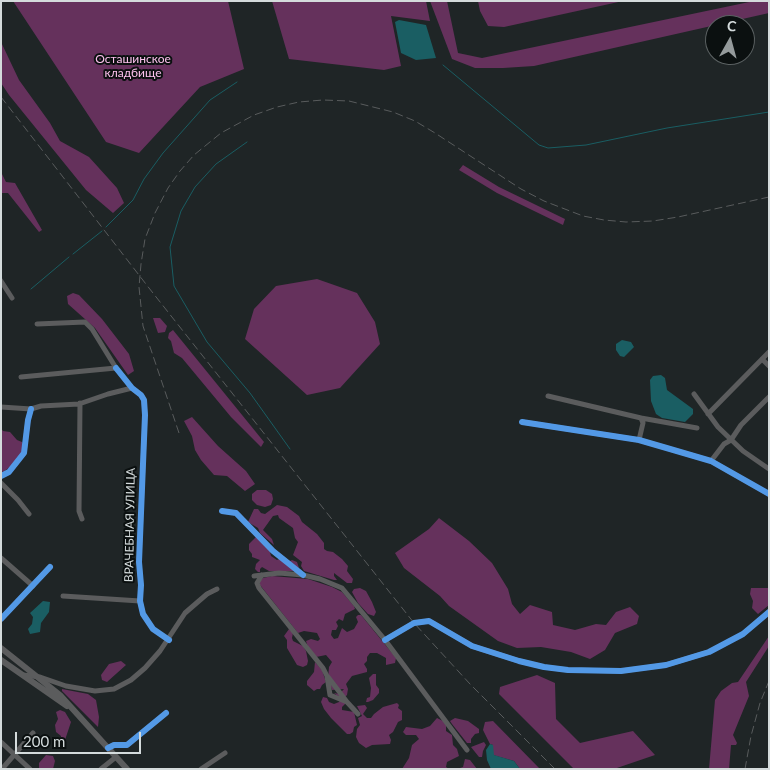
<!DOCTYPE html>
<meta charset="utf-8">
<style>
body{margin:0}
#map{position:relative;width:770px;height:770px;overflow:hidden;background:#1f2526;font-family:Lato,sans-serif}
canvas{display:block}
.frame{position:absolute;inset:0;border:2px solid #d4dbdc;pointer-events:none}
.north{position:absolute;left:705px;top:15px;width:50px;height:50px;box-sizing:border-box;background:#0b1010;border:1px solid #5b6162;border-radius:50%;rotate:7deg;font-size:14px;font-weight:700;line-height:20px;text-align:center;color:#d4dbdc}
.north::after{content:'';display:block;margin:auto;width:18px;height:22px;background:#959b9c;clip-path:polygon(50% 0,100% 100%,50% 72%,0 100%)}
.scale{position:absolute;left:15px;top:732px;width:126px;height:22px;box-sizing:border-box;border:2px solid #d4dbdc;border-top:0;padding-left:6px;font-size:15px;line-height:18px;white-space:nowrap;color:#d4dbdc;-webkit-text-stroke:4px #0b1010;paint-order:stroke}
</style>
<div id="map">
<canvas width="770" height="770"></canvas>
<div class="frame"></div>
<div class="north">С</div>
<div class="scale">200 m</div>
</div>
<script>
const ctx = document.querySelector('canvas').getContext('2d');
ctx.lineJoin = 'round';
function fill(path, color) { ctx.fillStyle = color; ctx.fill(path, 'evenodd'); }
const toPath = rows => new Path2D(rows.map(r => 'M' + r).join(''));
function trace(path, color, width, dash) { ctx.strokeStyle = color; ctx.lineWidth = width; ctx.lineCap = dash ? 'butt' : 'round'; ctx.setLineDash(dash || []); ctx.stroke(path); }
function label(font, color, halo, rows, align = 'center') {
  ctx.font = font + ' Lato,sans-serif'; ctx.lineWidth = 4; ctx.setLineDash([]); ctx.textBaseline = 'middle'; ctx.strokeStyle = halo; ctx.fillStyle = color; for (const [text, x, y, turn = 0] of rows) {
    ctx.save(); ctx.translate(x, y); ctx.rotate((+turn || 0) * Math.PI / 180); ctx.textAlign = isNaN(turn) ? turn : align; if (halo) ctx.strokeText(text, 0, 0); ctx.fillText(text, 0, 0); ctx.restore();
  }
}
fill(toPath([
 [13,1,228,1,244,69,200,87,139,153,106,142],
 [272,1,426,1,430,21,391,16,401,66,384,70,289,59],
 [430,1,447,1,458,53,482,58,754,1,769,1,769,13,534,66,503,68,475,68,452,59],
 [478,1,623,1,504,27,488,26,480,11],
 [1,42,19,80,50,123,60,141,89,157,117,188,124,203,113,213,86,190,9,95,1,83],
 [463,165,499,187,565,219,563,225,497,193,459,170],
 [1,172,6,182,15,183,42,230,39,232,8,193,1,193],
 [317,279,357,293,375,322,380,344,340,388,307,395,245,339,254,309,276,286],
 [73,293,79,295,102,319,129,354,134,371,128,375,95,328,68,304,67,296],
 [153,318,160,318,167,326,165,332,158,333],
 [173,330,264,442,261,447,231,417,182,358,174,353,171,341,168,338,169,333],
 [192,417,218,446,246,471,255,484,245,491,227,476,214,475,201,460,195,450,192,436,184,421],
 [1,428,3,431,10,432,17,440,22,442,24,447,22,453,14,464,3,472,1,471],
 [257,490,266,490,272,494,273,499,271,505,265,507,257,505,252,500,252,494],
 [277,505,287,507,299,516,302,522,317,534,324,543,324,549,327,551,333,552,342,559,348,566,347,571,353,579,352,583,347,583,334,573,334,576,337,580,334,580,304,571,301,566,302,562,293,555,298,542,295,538,293,528,279,518,278,515,273,516,263,530,272,539,274,545,260,533,258,528,248,522,254,509,258,509,261,513,265,514],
 [439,518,469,541,492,563,508,589,512,604,520,614,530,605,552,612,553,625,575,630,596,624,606,625,616,612,630,607,639,616,637,624,615,633,605,650,590,659,571,652,541,647,517,648,498,641,449,606,440,596,404,568,395,553,429,529],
 [257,536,262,539,263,544,269,548,271,556,277,560,281,558,288,562,292,560,297,562,299,568,298,571,269,571,262,567,260,569,260,572,258,572,255,569,256,564,260,560,252,557,252,554,249,550,249,544],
 [272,576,308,579,332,587,342,592,354,606,355,609,345,614,343,621,339,619,336,622,338,626,336,630,332,630,331,635,334,639,338,638,342,628,347,632,354,629,358,622,356,617,358,615,361,615,396,658,395,663,386,665,386,658,377,653,370,653,367,657,367,661,364,664,367,669,367,672,352,676,346,684,348,689,347,695,344,698,346,703,342,707,342,710,354,712,357,725,354,727,353,732,350,734,347,734,331,718,324,709,321,702,323,697,327,698,329,702,334,704,339,702,341,699,334,693,339,694,344,689,332,690,328,678,329,667,332,662,326,655,316,657,308,647,306,641,311,639,318,641,320,639,317,633,304,631,298,633,260,585,260,581,263,578],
 [360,588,366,591,372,602,376,612,374,616,368,614,358,603,352,592,354,589],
 [751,588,769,588,769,605,758,614,752,608,753,601,750,594],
 [289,629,293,633,292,638,293,641,303,646,306,651,308,661,307,665,303,667,297,665,287,648,287,640,284,636],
 [769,636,769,646,746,682,749,696,733,735,737,743,736,745,731,745,729,769,709,769,715,700,721,691,732,683,738,682],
 [121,661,126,665,107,682,102,680,101,675,109,664],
 [315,662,322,670,326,682,322,685,320,689,317,689,314,691,307,685,307,681,314,672],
 [373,674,376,674,376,685,379,689,379,693,373,700,368,702,366,702,367,698,370,697,371,688,369,678],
 [537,675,555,683,556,719,580,743,633,731,655,755,614,769,574,769,499,694,500,687],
 [62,689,88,694,96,700,99,717,98,727,62,691],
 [397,703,399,705,398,708,402,711,402,720,398,722,393,732,389,735,391,740,390,744,372,745,366,748,359,743,356,737,357,729,360,725,358,718,362,716,357,706,365,705,367,708,363,714,367,718,371,718,374,714,383,707],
 [60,710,65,712,71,722,64,743,61,745,61,736,56,732,55,725,58,719,56,712],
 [437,718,443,721,446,725,446,731,452,735,453,745,457,749,459,756,447,762,446,767,449,769,402,769,409,758,412,745,419,739,416,735,406,735,403,732,406,727,422,729,430,726],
 [455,718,468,721,479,729,479,733,475,734,471,739,471,743,467,743,452,724,450,721],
 [493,721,540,769,520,769,514,761,493,755,493,745,490,744,483,730,485,722],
 [484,742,486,745,483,751,482,757,479,757,471,747],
 [46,755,53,756,55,761,53,769,39,769,39,763],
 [465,759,470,760,477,769,457,769,463,767]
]), '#65315c');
fill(toPath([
 [399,20,426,25,436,58,416,60,401,53,395,22],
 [622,340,631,342,634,347,624,357,620,356,616,350,616,344],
 [661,375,665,378,667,390,693,409,693,414,685,422,662,418,656,414,651,401,650,380,653,376],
 [43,601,50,602,49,612,41,623,40,632,30,634,28,629,32,624,33,617,30,613],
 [490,744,493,745,494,755,514,761,520,769,491,769,487,760,486,750]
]), '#1a5e63');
trace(toPath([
 [443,65,539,145,548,148,586,145,667,128,769,112],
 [247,142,216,164,195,187,181,211,170,247,174,286,207,342,250,393,290,449],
 [106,227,133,200,144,179,163,153,210,100,237,82],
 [73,254,102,231],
 [31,289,69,257]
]), '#1a5e63', 1);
trace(toPath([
 [1,281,12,298],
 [762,359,769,366],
 [116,368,132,388,141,395,144,400,145,415,139,562,141,585,140,601,143,614,153,629,169,640],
 [21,377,116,368,92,329,85,322,37,324],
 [694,394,718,427,743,451,769,469],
 [548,396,641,418,643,423,639,440],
 [80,403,79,511,82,519],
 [1,407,31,409,41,406,79,404,108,394,132,388],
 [708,414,769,352],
 [641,418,697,428],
 [522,422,639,440,670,449,711,461,769,494],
 [711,461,724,444,731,440,741,425,769,397],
 [1,476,9,472,24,453,28,420,31,409],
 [1,483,18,500,29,514],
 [222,511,236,513,273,551,303,575],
 [1,558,33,586],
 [262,575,257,583,259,588,323,668,327,676,330,695,347,702,358,714],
 [254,576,279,573,303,575,320,579,342,588,385,640,467,750],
 [63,596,140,601],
 [1,619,50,567],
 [385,640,414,623,429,621,472,646,519,661,544,667,568,670,621,671,666,665,709,652,743,634,769,612],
 [23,675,40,677,66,686,95,691,114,689,131,680,145,668,160,651,185,613,207,594,217,589],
 [328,677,347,702],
 [1,742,30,769],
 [108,748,114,745,127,745,166,713],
 [2,769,33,733],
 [101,769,116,757],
 [201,769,225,753]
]), '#5b5c5d', 5);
trace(toPath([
 [1,648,60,695,127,769],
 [1,660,67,706]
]), '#5b5c5d', 6);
trace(toPath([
 [1,97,149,288,414,623,470,684,555,769],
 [179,433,143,326,139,287,141,264,145,239,155,213,168,188,180,171,194,155,221,133,254,115,277,107,299,102,323,100,349,101,393,112,415,121,435,133,521,189,544,201,583,216,604,220,626,222,653,221,678,217,769,197],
 [745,769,751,736,760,703,769,681]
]), '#595c5d', 1, [8, 4]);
trace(toPath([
 [116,368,132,388,141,395,144,400,145,415,139,562,141,585,140,601,143,614,153,629,169,640],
 [522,422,639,440,670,449,711,461,769,494],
 [1,476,9,472,24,453,28,420,31,409],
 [222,511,236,513,273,551,303,575],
 [1,619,50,567],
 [385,640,414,623,429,621,472,646,519,661,544,667,568,670,621,671,666,665,709,652,743,634,769,612],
 [108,748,114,745,127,745,166,713]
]), '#5399e6', 6);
label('12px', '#fcc1ed', '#0b1010', [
 ["Осташинское",133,59],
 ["кладбище",133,73]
]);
label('12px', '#d4dbdc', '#0b1010', [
 ["ВРАЧЕБНАЯ УЛИЦА",130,525,-89]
]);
</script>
